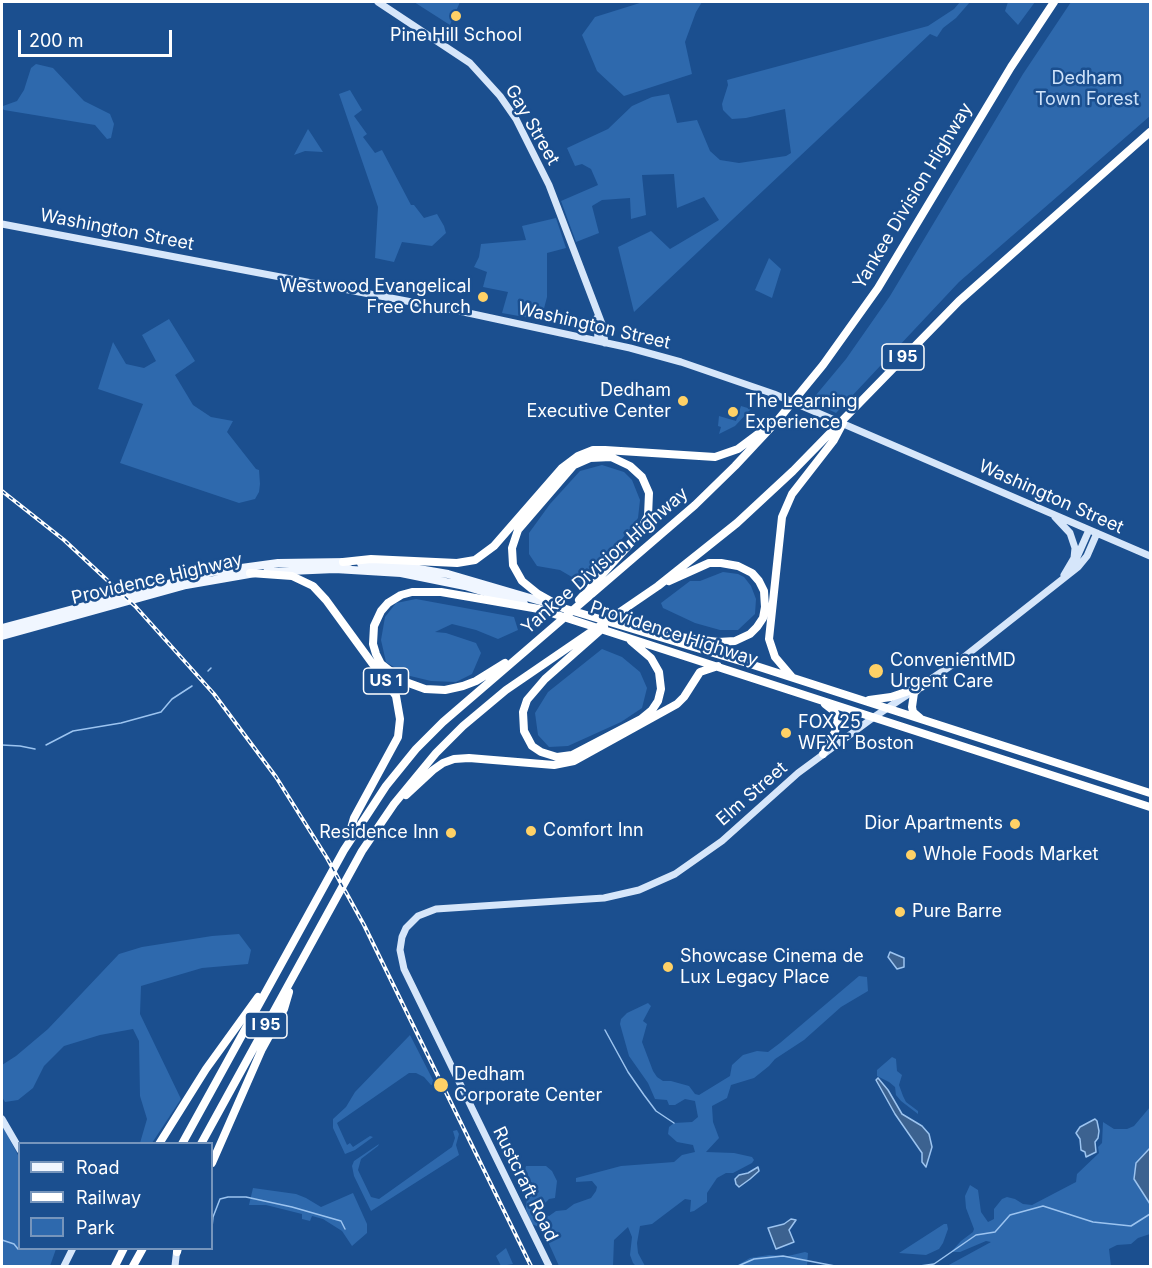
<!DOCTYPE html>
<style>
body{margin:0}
#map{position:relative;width:1152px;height:1268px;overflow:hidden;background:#1b4f8f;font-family:Inter,sans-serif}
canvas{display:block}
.frame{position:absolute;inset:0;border:3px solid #fff;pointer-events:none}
.legend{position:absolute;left:18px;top:1142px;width:195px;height:108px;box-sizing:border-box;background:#1b4f8f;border:2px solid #7695bc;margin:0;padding:8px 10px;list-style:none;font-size:18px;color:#fff}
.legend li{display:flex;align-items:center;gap:12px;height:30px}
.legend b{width:30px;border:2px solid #7695bc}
.scale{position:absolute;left:18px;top:30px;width:154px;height:27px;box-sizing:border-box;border:3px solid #fff;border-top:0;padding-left:8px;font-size:18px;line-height:21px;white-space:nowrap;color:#fff;-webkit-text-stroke:4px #1b4f8f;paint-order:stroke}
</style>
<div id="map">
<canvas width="1152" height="1268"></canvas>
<div class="frame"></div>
<ul class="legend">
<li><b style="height:8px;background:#f0f6ff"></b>Road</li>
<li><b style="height:8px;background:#fff"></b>Railway</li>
<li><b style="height:16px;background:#2e69ad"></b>Park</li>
</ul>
<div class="scale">200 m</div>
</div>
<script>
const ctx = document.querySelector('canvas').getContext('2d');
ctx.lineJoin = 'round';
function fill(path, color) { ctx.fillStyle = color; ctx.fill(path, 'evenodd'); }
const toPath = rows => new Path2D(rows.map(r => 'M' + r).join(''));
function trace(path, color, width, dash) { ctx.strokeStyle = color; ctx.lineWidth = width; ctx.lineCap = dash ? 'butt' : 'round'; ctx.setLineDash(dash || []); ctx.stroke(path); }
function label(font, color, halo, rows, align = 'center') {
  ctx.font = font + ' Inter,sans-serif'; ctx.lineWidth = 5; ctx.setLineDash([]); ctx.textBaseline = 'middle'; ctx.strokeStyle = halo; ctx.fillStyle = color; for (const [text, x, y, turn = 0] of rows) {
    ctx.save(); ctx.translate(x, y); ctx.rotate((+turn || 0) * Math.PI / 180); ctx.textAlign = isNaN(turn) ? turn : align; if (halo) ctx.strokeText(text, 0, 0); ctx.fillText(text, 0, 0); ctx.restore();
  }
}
fill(toPath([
 [414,2,460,2,450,25],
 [643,2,702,2,696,12,685,42,692,74,624,96,597,71,582,35,595,17],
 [960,2,970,2,956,18,943,28,937,37,930,34,634,312,618,247,651,231,670,249,719,220,704,197,677,208,674,174,642,175,646,215,631,219,630,198,602,200,592,206,599,233,576,242,561,201,598,185,591,169,582,164,575,166,567,148,608,129,632,106,652,97,669,94,677,123,697,120,710,151,720,160,739,163,786,156,791,153,785,109,746,118,732,119,723,110,722,104,728,85,727,80,928,26,954,9],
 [1008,2,1035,2,1018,25,1005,11],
 [1071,2,1150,2,1150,116,959,282,836,413,811,401,846,359,890,296,1023,74],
 [36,64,53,68,84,101,110,114,114,124,111,138,107,139,95,125,4,110,2,108,3,106,17,101,24,90,31,68],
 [350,90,362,110,354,116,367,134,363,137,375,153,382,150,411,205,414,205,424,218,437,214,444,226,446,233,432,246,402,242,394,262,375,258,378,207,339,94],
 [308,129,323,152,305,151,294,155],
 [556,218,566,248,547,253,547,297,541,320,502,313,508,292,483,287,487,272,474,267,479,257,481,244,526,240,522,226],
 [769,258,781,269,772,298,755,290],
 [169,319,195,361,175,375,193,405,211,417,233,421,227,432,256,469,259,470,260,484,259,492,255,499,239,503,120,463,143,404,98,389,113,342,126,364,144,368,156,361,142,335],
 [741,406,751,409,735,426,719,434,721,427,718,426,719,416,736,421],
 [602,465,624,472,632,480,640,500,638,518,615,548,589,572,582,583,560,570,537,566,529,554,529,533,550,504,580,471],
 [723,572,738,574,744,577,751,586,756,599,755,614,738,630,720,630,695,623,663,608,661,603,690,581,700,581],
 [416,599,514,617,518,630,498,639,476,630,452,624,435,632,446,633,476,643,481,653,472,674,456,682,431,681,406,675,386,662,381,640,385,617,396,603],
 [602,649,622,657,640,672,647,688,642,708,621,722,568,746,549,747,538,735,535,713,548,692],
 [239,934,251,950,248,964,202,968,141,986,140,1014,181,1099,152,1143,140,1143,147,1119,140,1096,139,1041,133,1029,100,1035,64,1046,44,1066,33,1088,18,1100,5,1102,2,1097,2,1065,16,1056,48,1029,119,954,142,947,212,936],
 [859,976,867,977,868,991,841,1007,804,1040,775,1059,769,1066,754,1078,731,1085,727,1098,712,1106,713,1122,719,1138,706,1152,734,1153,752,1157,754,1160,752,1163,733,1173,726,1173,717,1178,707,1193,707,1202,694,1211,690,1212,691,1200,685,1199,652,1224,640,1226,637,1243,638,1253,645,1266,636,1266,633,1263,630,1255,632,1237,628,1227,614,1240,613,1266,559,1266,545,1235,541,1228,532,1224,529,1218,526,1209,527,1196,517,1184,517,1178,524,1174,526,1166,546,1166,552,1171,557,1181,555,1198,549,1199,539,1209,539,1212,549,1216,556,1211,566,1210,574,1204,591,1198,596,1191,597,1187,592,1181,576,1182,576,1178,621,1166,674,1162,682,1155,695,1152,693,1145,677,1142,668,1134,669,1127,674,1123,692,1122,698,1117,695,1101,685,1099,675,1105,669,1105,667,1100,655,1099,648,1083,629,1056,620,1024,621,1019,627,1013,648,1003,651,1006,643,1021,647,1024,642,1042,653,1071,657,1077,663,1081,671,1081,689,1086,695,1094,699,1095,730,1076,732,1065,743,1055,757,1051,768,1052,780,1043],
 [410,1035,435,1084,431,1085,424,1077,416,1073,409,1073,337,1123,347,1145,350,1143,353,1147,370,1136,373,1137,355,1150,345,1154,333,1128,333,1119,346,1107,355,1092],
 [892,1057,896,1059,897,1071,902,1075,899,1085,903,1096,906,1102,918,1111,918,1114,901,1101,896,1095,895,1087,889,1082,877,1076,877,1070],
 [1150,1107,1150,1234,1138,1238,1131,1244,1117,1245,1109,1249,1111,1266,947,1266,991,1242,986,1241,960,1252,951,1252,961,1241,973,1232,974,1229,966,1208,965,1196,970,1185,978,1190,981,1212,988,1222,994,1219,994,1209,1002,1199,1007,1197,1015,1199,1023,1204,1032,1205,1076,1182,1077,1174,1099,1153,1098,1147,1102,1143,1103,1122,1114,1129,1127,1129,1134,1126],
 [2,1125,19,1157,20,1248,56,1249,50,1266,2,1266],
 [457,1130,459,1134,456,1145,459,1155,371,1211,354,1176,352,1166,354,1161,379,1144,378,1146,361,1159,358,1170,371,1197,379,1199,452,1147,455,1138,453,1131],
 [253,1188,296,1194,306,1198,321,1207,353,1193,367,1224,367,1233,352,1246,342,1231,323,1219,312,1216,310,1221,302,1219,302,1214,266,1205,249,1205],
 [944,1224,947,1224,948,1229,943,1243,939,1249,926,1255,899,1253],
 [506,1248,513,1264,501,1266,496,1256],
 [805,1252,808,1253,807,1266,736,1266,750,1258,769,1255,788,1256]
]), '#2e69ad');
const water = toPath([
 [890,952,904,958,904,967,897,969,888,957,890,952],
 [878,1078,888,1090,902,1114,922,1126,929,1134,932,1147,926,1167,922,1162,922,1153,895,1114,876,1080,878,1078],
 [1095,1119,1097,1121,1099,1131,1098,1138,1095,1142,1096,1152,1086,1157,1085,1152,1081,1150,1080,1139,1076,1133,1080,1127,1095,1119],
 [1150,1148,1150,1204,1134,1179,1136,1163,1150,1148],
 [758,1167,759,1171,750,1179,739,1187,736,1184,735,1179,739,1175,748,1173,758,1167],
 [791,1219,796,1220,789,1230,794,1242,776,1249,768,1228,784,1224,791,1219]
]);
fill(water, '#3c6290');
trace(water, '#9cc4f0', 1.5);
trace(toPath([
 [208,671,211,668],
 [2,745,20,746,35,749],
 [46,745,73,731,121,723,161,712,172,699,192,686],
 [605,1030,628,1072,644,1095,656,1111,674,1123],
 [212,1227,213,1217,220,1199,228,1197,246,1197,292,1207,341,1221,345,1229],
 [2,1240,14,1244,18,1249],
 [738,1266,754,1259,783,1256,835,1266],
 [920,1266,934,1264,976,1235,995,1232,1010,1215,1043,1206,1093,1222,1131,1226,1150,1214]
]), '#9cc4f0', 1.5);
trace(toPath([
 [378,2,470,63,500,96,516,119,549,185,602,324,605,343],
 [2,224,459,311,630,348,681,362,774,394,1150,556],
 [597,318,598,341],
 [1055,517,1070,533,1075,548,1074,558,1064,575],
 [1074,564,1089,530],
 [2,1119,20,1150],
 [64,1266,73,1248],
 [175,1266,177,1248],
 [549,1266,404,969,400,950,402,937,406,928,418,916,436,909,604,898,639,890,675,874,722,841,798,773,874,717,964,657,1078,567,1087,556,1097,533]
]), '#d6e6fa', 7);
trace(toPath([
 [361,563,401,566,448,574,554,605],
 [267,572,335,569,401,573,465,586,524,604],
 [2,628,212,572,278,563,349,562],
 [2,636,186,585,255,573]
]), '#f0f6ff', 8);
trace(toPath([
 [343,562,371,559,457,563,475,560,494,546,562,468,578,456,593,450,605,450,715,457,738,449,766,428],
 [250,573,292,576,313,586,326,600,396,696,400,719,398,737,354,818,349,835],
 [579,600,637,536,648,516,649,493,642,477,630,466,611,457,590,458,574,465,518,530,512,548,513,565,522,581,538,594,563,608,747,663,1150,793],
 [604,627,545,679,527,700,523,712,524,731,532,746,541,752,557,757,572,755,641,719,652,710,658,701,661,689,659,672,651,658,631,641],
 [665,635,718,642,735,641,750,634,757,627,763,618,765,607,764,591,759,581,752,573,738,566,721,563,709,563,669,581],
 [505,663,476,681,463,686,445,690,425,689,403,681,381,664,376,654,373,644,374,626,381,611,388,603,401,595,412,592,441,592,539,609,1150,807],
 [792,677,775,657,769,639,782,517,792,494,834,440,843,423],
 [920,687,914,693,912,707,913,712,920,718],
 [869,700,891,697,921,687],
 [823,754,835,732,838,719,834,711,825,704],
 [406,795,433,770,443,763,454,759,469,758,554,765,574,761,677,704,684,697,700,672,718,666],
 [159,1144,206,1069,258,997],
 [182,1144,344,850,386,786,416,749,443,722,695,505,735,466,777,421,823,365,878,288,1011,67,1054,2],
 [201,1144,362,851,394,804,436,753,463,726,506,690,658,586,737,523,793,471,959,301,1150,132],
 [212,1163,262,1049,284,1009,289,992],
 [177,1252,178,1248],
 [115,1266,124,1248],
 [133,1266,143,1248]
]), '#fff', 8);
const rail = toPath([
 [2,491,64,540,135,606,214,694,276,777,327,858,364,925,531,1266]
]);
trace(rail, '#fff', 4);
trace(rail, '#1b4f8f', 1.5, [4.5]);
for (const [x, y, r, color] of [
 [456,16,6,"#ffd166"],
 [483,297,6,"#ffd166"],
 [683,401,6,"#ffd166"],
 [733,412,6,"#ffd166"],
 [876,671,8,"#ffd166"],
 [786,733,6,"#ffd166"],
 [1015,824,6,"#ffd166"],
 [531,831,6,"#ffd166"],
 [451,833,6,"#ffd166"],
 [911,855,6,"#ffd166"],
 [900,912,6,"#ffd166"],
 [668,967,6,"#ffd166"],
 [441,1085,8,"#ffd166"]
]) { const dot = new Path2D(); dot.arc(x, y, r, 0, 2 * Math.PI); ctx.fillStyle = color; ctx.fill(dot); trace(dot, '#1b4f8f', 2); }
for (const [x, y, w] of [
 [903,357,42],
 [386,681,45],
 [266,1025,42]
]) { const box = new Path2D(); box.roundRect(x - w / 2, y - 13, w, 26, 4.5); ctx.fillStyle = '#1b4f8f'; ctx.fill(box); trace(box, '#fff', 1.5); }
label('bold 16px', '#fff', null, [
 ["I 95",903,357],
 ["US 1",386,681],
 ["I 95",266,1025]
]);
label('18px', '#fff', '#1b4f8f', [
 ["Pine Hill School",456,36,"center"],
 ["Westwood Evangelical",471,287,"right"],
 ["Free Church",471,308,"right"],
 ["Dedham",671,391,"right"],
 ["Executive Center",671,412,"right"],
 ["The Learning",745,402],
 ["Experience",745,423],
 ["ConvenientMD",890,661],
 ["Urgent Care",890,682],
 ["FOX 25",798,723],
 ["WFXT Boston",798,744],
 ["Dior Apartments",1003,824,"right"],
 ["Comfort Inn",543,831],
 ["Residence Inn",439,833,"right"],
 ["Whole Foods Market",923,855],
 ["Pure Barre",912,912],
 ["Showcase Cinema de",680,957],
 ["Lux Legacy Place",680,978],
 ["Dedham",454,1075],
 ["Corporate Center",454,1096]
], 'left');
label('18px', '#cfe3fa', '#1b4f8f', [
 ["Dedham",1087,79],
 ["Town Forest",1087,100]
]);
label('18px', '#fff', '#1b4f8f', [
 ["Gay Street",532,125,60],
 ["Yankee Division Highway",913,196,-59],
 ["Washington Street",117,230,11],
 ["Washington Street",594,326,13],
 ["Washington Street",1051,497,24],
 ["Yankee Division Highway",605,561,-41],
 ["Providence Highway",157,579,-13],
 ["Providence Highway",674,634,18],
 ["Elm Street",752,794,-41],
 ["Rustcraft Road",525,1184,64]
]);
</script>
